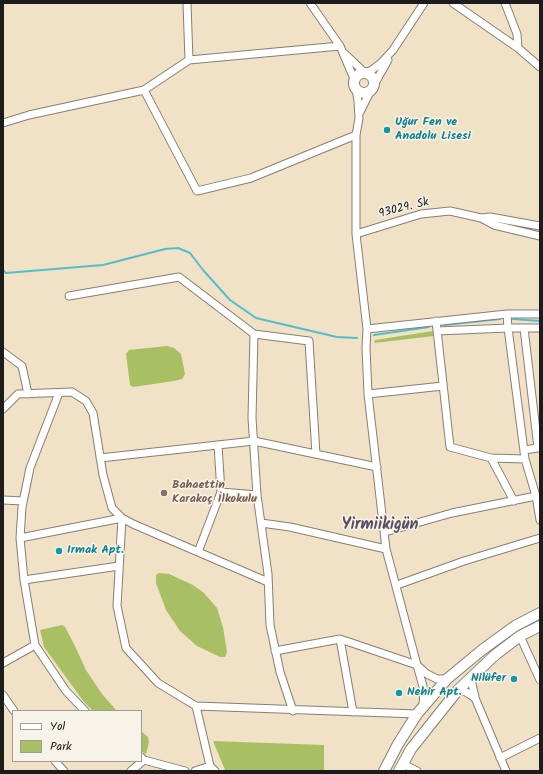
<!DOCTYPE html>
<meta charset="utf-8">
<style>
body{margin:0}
#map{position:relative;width:543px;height:774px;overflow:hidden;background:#f1e2c7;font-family:Kalam,sans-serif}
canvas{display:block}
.frame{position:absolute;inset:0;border:4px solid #1c1c1c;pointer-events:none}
.legend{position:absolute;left:12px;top:710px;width:130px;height:52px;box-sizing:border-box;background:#f7f3e8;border:1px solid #9f9d96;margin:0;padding:5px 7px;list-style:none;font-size:12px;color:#1c1c1c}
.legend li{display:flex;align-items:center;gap:8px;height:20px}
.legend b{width:20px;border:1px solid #9f9d96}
</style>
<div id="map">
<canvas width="543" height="774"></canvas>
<div class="frame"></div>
<ul class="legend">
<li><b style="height:5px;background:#fff"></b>Yol</li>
<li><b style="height:11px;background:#a9bf64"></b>Park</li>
</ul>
</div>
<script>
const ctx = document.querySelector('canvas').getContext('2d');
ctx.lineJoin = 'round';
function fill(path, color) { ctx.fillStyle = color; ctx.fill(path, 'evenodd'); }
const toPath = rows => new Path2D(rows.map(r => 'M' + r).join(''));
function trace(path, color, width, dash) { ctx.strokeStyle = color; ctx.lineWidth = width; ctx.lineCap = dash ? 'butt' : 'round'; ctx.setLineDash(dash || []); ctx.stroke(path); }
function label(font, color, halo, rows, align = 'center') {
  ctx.font = font + ' Kalam,sans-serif'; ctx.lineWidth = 3; ctx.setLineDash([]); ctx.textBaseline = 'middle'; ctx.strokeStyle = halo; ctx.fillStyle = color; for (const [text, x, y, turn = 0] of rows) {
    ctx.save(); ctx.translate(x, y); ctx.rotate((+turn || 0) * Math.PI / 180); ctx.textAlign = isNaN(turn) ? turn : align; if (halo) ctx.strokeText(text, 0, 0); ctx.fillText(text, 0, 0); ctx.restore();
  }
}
fill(toPath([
 [433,331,434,336,374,343,375,340],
 [167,346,174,348,181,354,185,374,182,379,174,381,133,387,130,385,126,354,129,350],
 [159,573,169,574,193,585,204,593,217,608,223,627,227,652,225,657,220,657,197,646,180,631,166,610,156,583,156,575],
 [62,625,65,627,74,644,86,670,102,694,117,711,93,711,84,702,44,647,40,630],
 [141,731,148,737,149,742,146,754,141,751],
 [213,741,324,745,324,771,228,771,225,770]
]), '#a9bf64');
trace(toPath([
 [3,270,6,273,103,265,165,249,178,248,190,253,203,270,230,300,256,318,337,337,357,338],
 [513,319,540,321],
 [444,325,500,319],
 [374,335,429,327]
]), '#52bdcd', 2);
const street = toPath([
 [187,3,189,60],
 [310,3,340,46,354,79],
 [453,3,518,48,540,67],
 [505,3,517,34,518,48],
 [344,53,365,73,372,70,381,63,393,50,424,3],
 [374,85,388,60],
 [356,89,358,101,359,118,356,135,356,234,367,329,366,348,368,394,386,549,417,665,427,674,437,679,447,679],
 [144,90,197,191,251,178,356,135],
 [360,112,371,90],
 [3,123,29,115,144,90,189,60,340,46],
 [481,218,490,217,540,226],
 [356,234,421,214,450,211,481,218,494,225,540,236],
 [69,296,179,277,254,334,309,341,316,454],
 [540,314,507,314,508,328,525,459,536,496,540,520],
 [436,321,450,447,491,458,525,459],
 [524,328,538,448,524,450],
 [367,329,507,314],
 [437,331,508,328,540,328],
 [254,334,252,418,257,495,268,574,270,625,280,672,293,711],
 [3,352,22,366,28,394],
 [368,394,443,386],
 [3,409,18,394,72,392,86,401,93,413,103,475,112,508,122,518,133,524,268,582],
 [100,458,254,441,377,467],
 [491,458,514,501],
 [221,492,257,495],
 [3,500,23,501],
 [261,523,290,527,386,549],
 [385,532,452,513,536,496,540,497],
 [20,538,22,507,30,468,59,393],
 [198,552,221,492,218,445],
 [24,580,119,566],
 [397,585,464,561,540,538],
 [520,636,540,680],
 [340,639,353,712],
 [275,651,340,639,417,665,424,690,423,706],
 [3,663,35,645],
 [472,677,472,684,475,697],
 [458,690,466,692,475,698,506,771],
 [3,695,14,711],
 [196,706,210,766,215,771],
 [85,711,66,691,35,645,24,580,20,538,122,518,117,606,126,648,158,683,196,706,417,714],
 [141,757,144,760,185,771],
 [500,758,540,738],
 [55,761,64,771],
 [403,764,417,771],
 [131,771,144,760],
 [195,771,210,766]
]);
const secondary = toPath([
 '354 83a10 10 0 1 1 20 0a10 10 0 1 1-20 0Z',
 [384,771,398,744,417,714,447,679,482,650,515,626,540,613],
 [399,771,411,749,458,690,495,655,520,636,540,626]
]);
trace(street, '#867f72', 9);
trace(secondary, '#867f72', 12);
trace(street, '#fff', 7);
trace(secondary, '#fff', 10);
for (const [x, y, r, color] of [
 [387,130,4,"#0f9aa8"],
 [164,493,4,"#8d6e63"],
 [59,551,4,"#0f9aa8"],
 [514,679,4,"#0f9aa8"],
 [399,693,4,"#0f9aa8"]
]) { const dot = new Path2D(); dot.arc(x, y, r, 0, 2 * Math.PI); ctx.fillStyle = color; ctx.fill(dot); trace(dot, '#f7f3e8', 1.5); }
label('bold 12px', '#0d838f', '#f7f3e8', [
 ["Uğur Fen ve",395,123],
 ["Anadolu Lisesi",395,137],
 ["Irmak Apt.",67,551],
 ["Nilüfer",506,679,"right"],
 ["Nehir Apt.",407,693]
], 'left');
label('12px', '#1c1c1c', '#f7f3e8', [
 ["93029. Sk",404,209,-14]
]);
label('bold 12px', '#785e54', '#f7f3e8', [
 ["Bahaettin",172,486],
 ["Karakoç İlkokulu",172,500]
], 'left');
label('bold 16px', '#5c4f63', '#f7f3e8', [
 ["Yirmiikigün",380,526]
]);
</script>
